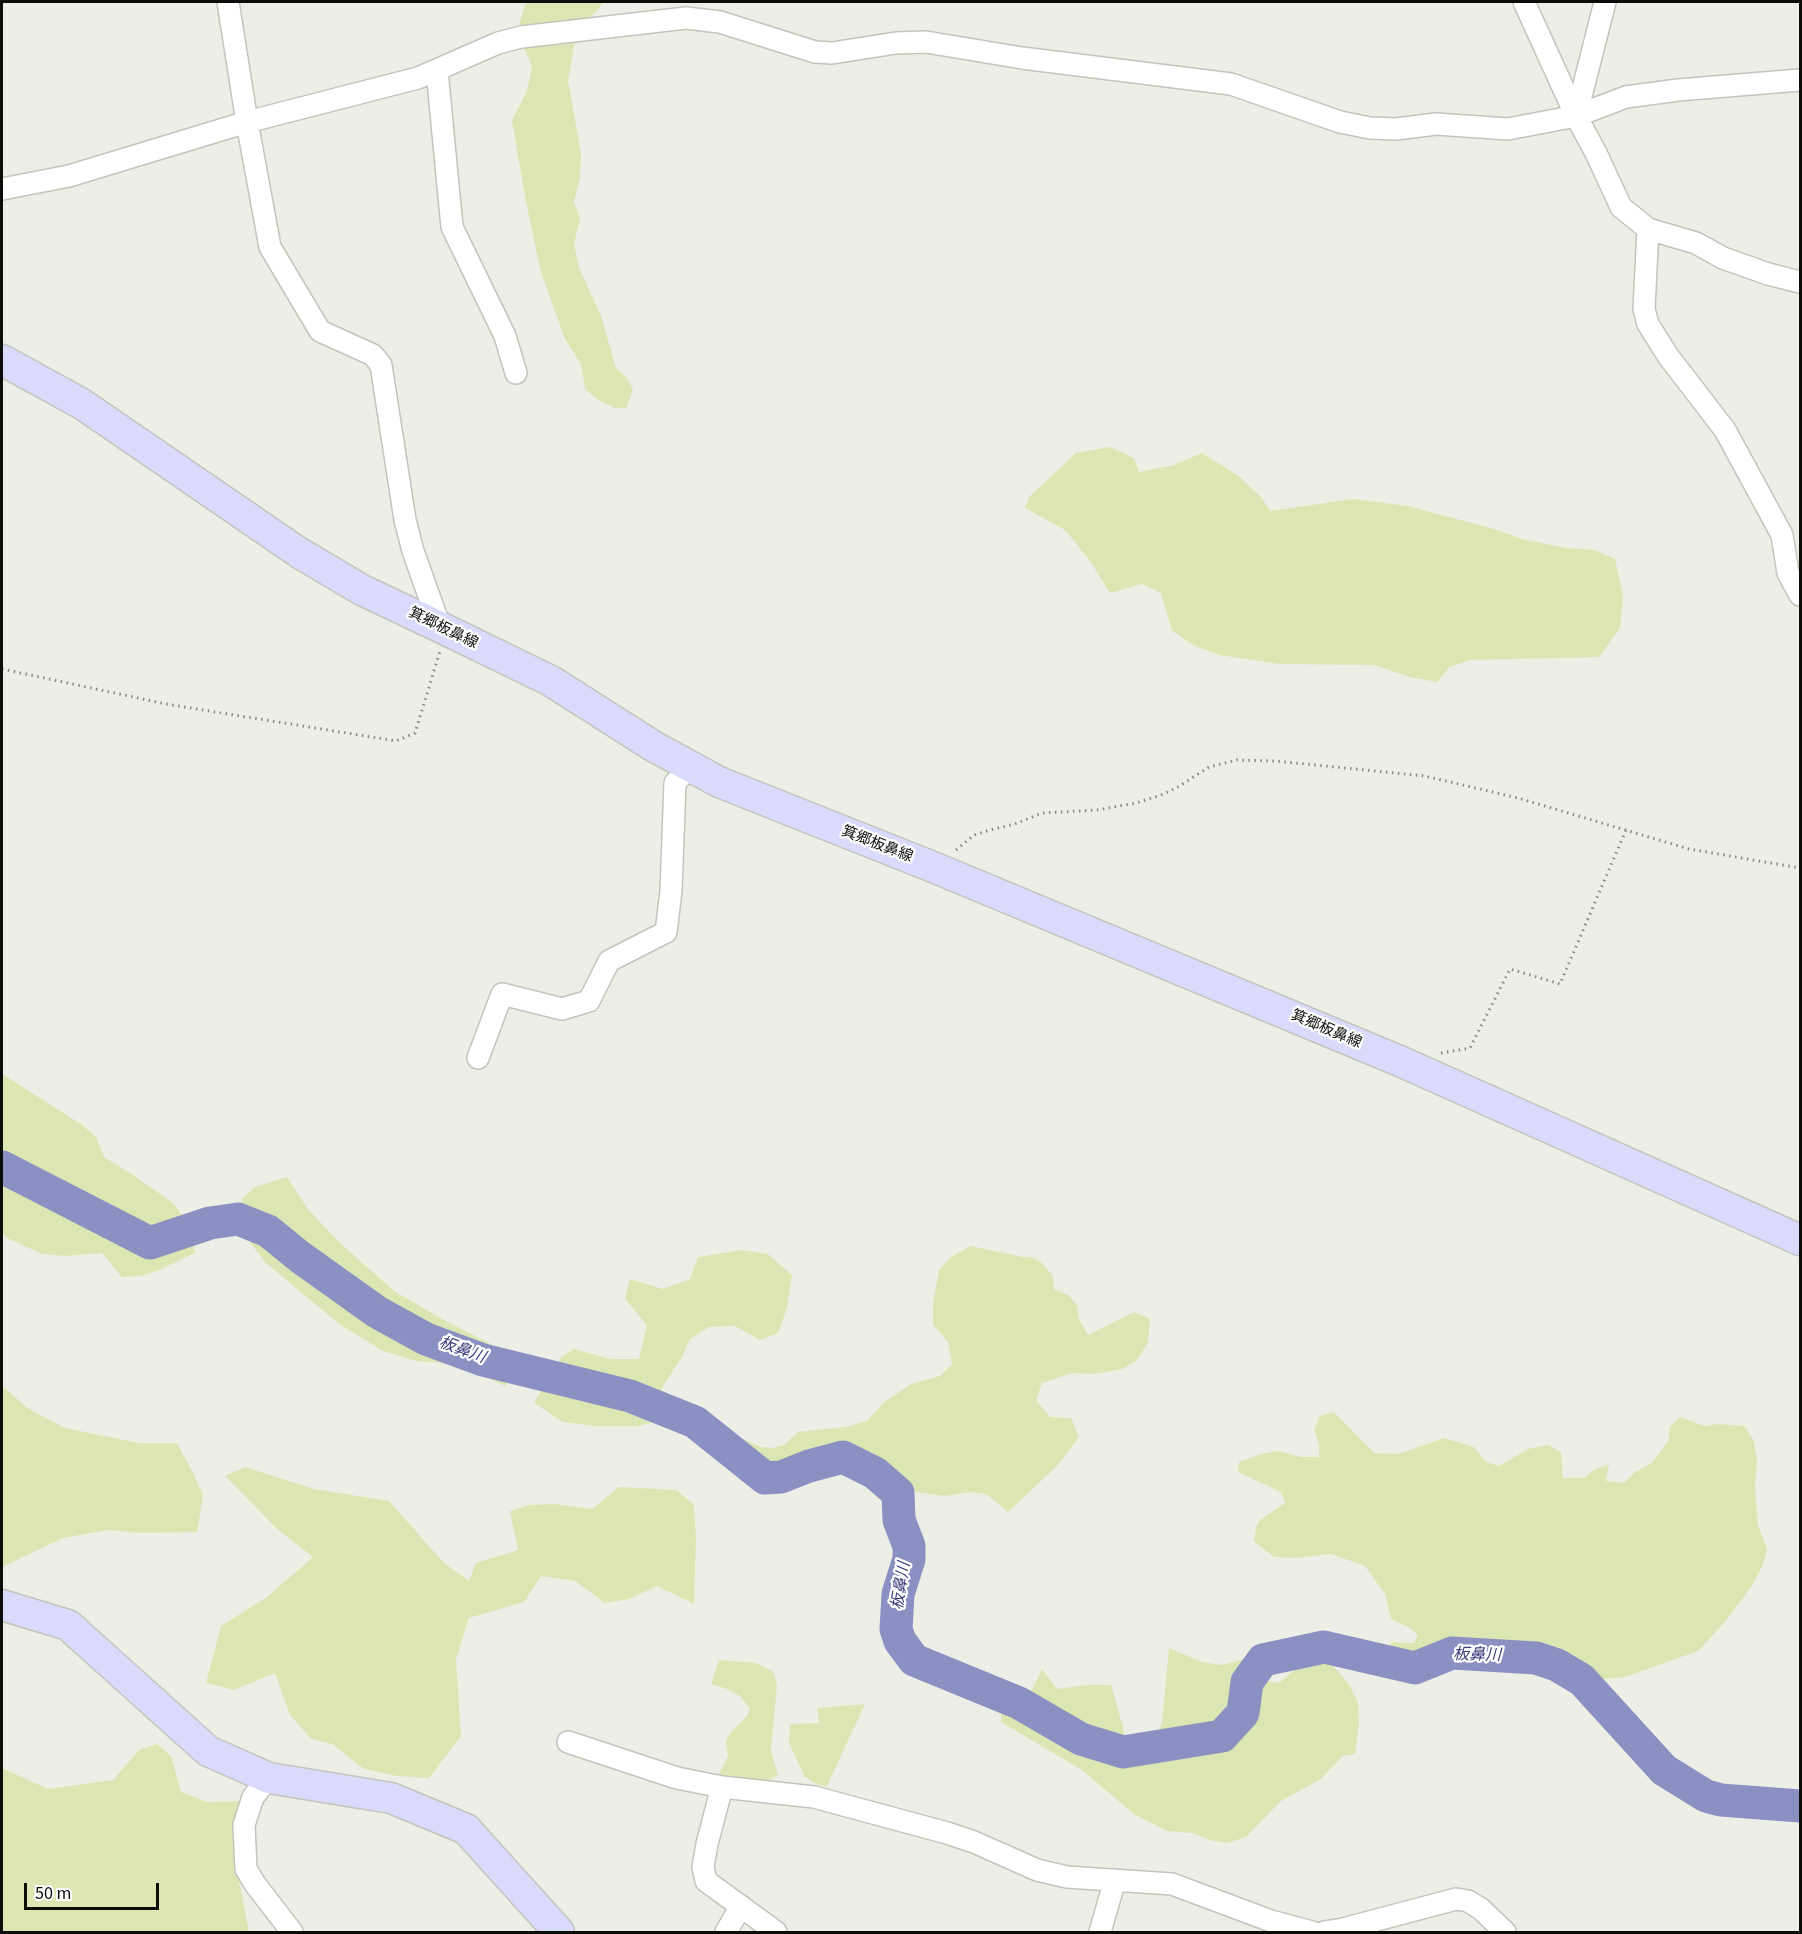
<!DOCTYPE html>
<meta charset="utf-8">
<style>
body{margin:0}
#map{position:relative;width:1802px;height:1934px;overflow:hidden;background:#edefe6;font-family:"Source Sans 3",sans-serif}
canvas{display:block}
.frame{position:absolute;inset:0;border:3px solid #0c0c09;pointer-events:none}
.scale{position:absolute;left:24px;top:1883px;width:135px;height:27px;box-sizing:border-box;border:3px solid #0c0c09;border-top:0;padding-left:8px;font-size:18px;line-height:21px;white-space:nowrap;color:#0c0c09;-webkit-text-stroke:4px #fff;paint-order:stroke}
</style>
<div id="map">
<canvas width="1802" height="1934"></canvas>
<div class="frame"></div>
<div class="scale">50 m</div>
</div>
<script>
const ctx = document.querySelector('canvas').getContext('2d');
ctx.lineJoin = 'round';
function fill(path, color) { ctx.fillStyle = color; ctx.fill(path, 'evenodd'); }
const toPath = rows => new Path2D(rows.map(r => 'M' + r).join(''));
function trace(path, color, width, dash) { ctx.strokeStyle = color; ctx.lineWidth = width; ctx.lineCap = dash ? 'butt' : 'round'; ctx.setLineDash(dash || []); ctx.stroke(path); }
function label(font, color, halo, rows, align = 'center') {
  ctx.font = font + ' "Source Sans 3","Noto Sans JP",sans-serif'; ctx.lineWidth = 4.5; ctx.setLineDash([]); ctx.textBaseline = 'middle'; ctx.strokeStyle = halo; ctx.fillStyle = color; for (const [text, x, y, turn = 0] of rows) {
    ctx.save(); ctx.translate(x, y); ctx.rotate((+turn || 0) * Math.PI / 180); ctx.textAlign = isNaN(turn) ? turn : align; if (halo) ctx.strokeText(text, 0, 0); ctx.fillText(text, 0, 0); ctx.restore();
  }
}
fill(toPath([
 [526,2,604,2,595,13,581,22,519,25],
 [575,40,568,81,581,154,580,177,574,202,580,218,574,244,579,268,601,316,616,368,626,377,633,390,626,408,615,408,598,400,585,389,581,364,565,339,541,272,525,197,512,120,527,91,532,66,524,48],
 [1110,447,1134,458,1139,472,1174,465,1202,453,1240,477,1262,498,1270,511,1353,499,1408,506,1494,529,1522,539,1566,548,1595,550,1615,559,1623,595,1620,628,1599,657,1470,660,1449,667,1437,682,1410,677,1374,665,1280,664,1219,655,1195,646,1172,631,1161,593,1142,584,1110,593,1088,558,1065,530,1025,508,1029,497,1076,453],
 [2,1074,81,1124,96,1137,104,1157,133,1175,173,1203,188,1223,195,1253,159,1270,141,1276,122,1277,102,1253,65,1256,42,1254,7,1238,2,1232],
 [287,1177,307,1208,337,1240,394,1291,444,1320,520,1359,505,1386,477,1373,442,1363,416,1361,383,1351,339,1324,266,1263,241,1231,242,1199,255,1187],
 [971,1246,1023,1257,1031,1257,1042,1263,1053,1276,1054,1289,1068,1295,1077,1305,1079,1319,1088,1335,1134,1312,1150,1319,1148,1343,1136,1361,1122,1369,1095,1374,1072,1373,1042,1383,1036,1400,1050,1417,1071,1418,1079,1437,1057,1466,1008,1512,986,1494,971,1492,945,1496,916,1492,871,1456,851,1446,804,1456,773,1467,748,1462,704,1440,679,1421,686,1409,699,1414,725,1431,761,1447,772,1448,784,1445,798,1432,845,1427,867,1421,883,1403,911,1384,940,1376,952,1364,948,1342,933,1324,933,1304,939,1270,951,1257],
 [742,1250,768,1254,792,1275,787,1308,778,1333,760,1340,735,1326,709,1327,690,1339,682,1357,663,1386,653,1422,638,1426,595,1426,563,1422,534,1403,561,1357,574,1349,610,1359,639,1359,647,1325,625,1299,630,1279,663,1289,690,1279,698,1257],
 [2,1386,29,1409,65,1428,139,1443,177,1443,192,1471,203,1495,197,1532,140,1533,108,1530,63,1538,2,1567],
 [1334,1412,1374,1453,1398,1454,1444,1438,1474,1447,1486,1462,1499,1466,1528,1449,1548,1445,1561,1452,1563,1478,1584,1478,1594,1470,1609,1464,1606,1481,1624,1483,1635,1472,1652,1463,1668,1441,1670,1427,1680,1417,1704,1426,1718,1424,1744,1426,1753,1439,1757,1460,1755,1488,1758,1525,1767,1549,1763,1565,1751,1587,1725,1622,1698,1651,1625,1677,1603,1679,1574,1660,1540,1650,1449,1642,1410,1657,1391,1654,1387,1650,1392,1642,1414,1643,1418,1635,1410,1628,1391,1619,1385,1594,1365,1566,1331,1554,1295,1558,1274,1557,1254,1541,1256,1527,1260,1520,1285,1503,1281,1492,1238,1472,1239,1462,1261,1454,1278,1451,1301,1457,1319,1457,1319,1444,1314,1429,1320,1416],
 [245,1467,314,1489,389,1501,444,1563,469,1581,476,1563,518,1550,510,1511,530,1505,554,1504,592,1509,619,1487,677,1490,694,1505,696,1539,694,1604,657,1586,629,1599,605,1603,575,1581,541,1576,524,1602,469,1618,456,1659,461,1736,429,1778,397,1776,364,1769,332,1744,311,1739,290,1715,275,1673,234,1690,206,1683,221,1626,267,1597,313,1557,277,1529,225,1476],
 [1169,1648,1202,1662,1221,1665,1245,1659,1262,1680,1279,1683,1297,1668,1318,1657,1334,1667,1348,1683,1358,1702,1359,1724,1355,1754,1343,1756,1321,1779,1281,1801,1246,1837,1227,1843,1209,1840,1193,1833,1167,1831,1135,1815,1082,1770,1001,1722,1001,1707,1022,1711,1042,1669,1057,1689,1087,1685,1111,1685,1123,1727,1128,1759,1148,1756,1162,1722],
 [719,1660,756,1663,774,1672,777,1685,771,1750,778,1775,765,1782,747,1782,719,1774,728,1756,726,1741,731,1732,747,1716,750,1709,740,1696,727,1689,711,1684],
 [865,1704,827,1786,818,1785,805,1777,789,1743,790,1724,819,1723,817,1708],
 [157,1744,171,1756,181,1792,207,1802,246,1801,233,1849,249,1932,2,1932,2,1768,48,1789,113,1780,139,1750]
]), '#dce6b3');
trace(toPath([
 [2,1167,150,1243,210,1223,238,1219,268,1231,300,1257,377,1312,426,1339,483,1360,630,1396,695,1422,765,1478,781,1477,809,1466,843,1457,875,1473,898,1493,899,1520,909,1546,909,1559,898,1594,896,1629,900,1641,914,1660,1019,1703,1081,1739,1123,1752,1222,1736,1243,1713,1247,1682,1263,1660,1324,1647,1415,1668,1452,1653,1536,1658,1557,1665,1582,1680,1664,1770,1706,1796,1721,1800,1800,1806]
]), '#8b90c3', 33);
const street = toPath([
 [228,2,247,122,270,247,320,331,373,355,381,365,405,520,413,551,440,627],
 [1524,2,1576,116],
 [1605,2,1576,116,1596,153,1621,207,1648,229,1696,243,1723,258,1768,274,1800,282],
 [437,71,452,227,505,336,516,373],
 [2,189,69,176,247,122,418,78,498,43,521,37,686,18,720,22,815,52,832,53,896,43,926,42,1022,58,1231,84,1340,122,1370,128,1396,129,1436,124,1508,129,1576,116,1626,97,1678,90,1800,80],
 [1648,229,1644,309,1648,324,1668,356,1725,430,1782,535,1788,573,1800,595],
 [478,1058,502,994,562,1009,589,1001,609,961,666,932,671,891,675,783,690,766],
 [568,1742,677,1778,722,1787,814,1797,947,1833,974,1842,1037,1870,1067,1877,1172,1884,1271,1921,1312,1932],
 [269,1778,253,1797,244,1825,246,1869,255,1884,292,1932],
 [722,1787,707,1844,703,1867,706,1881,776,1932],
 [726,1932,741,1906],
 [1100,1932,1115,1880],
 [1324,1932,1343,1929,1456,1899,1468,1901,1481,1909,1505,1932]
]);
const secondary = toPath([
 [2,360,82,404,298,552,362,590,440,627,551,681,653,746,719,782,933,867,1402,1062,1800,1240],
 [2,1605,68,1625,208,1751,269,1778,391,1798,466,1829,559,1932]
]);
trace(street, '#c3c5bc', 24);
trace(secondary, '#c3c5bc', 33);
trace(toPath([
 [2,669,166,704,396,741,415,733,440,651],
 [956,850,974,835,990,830,1015,824,1042,813,1097,810,1136,803,1161,795,1178,787,1209,767,1237,760,1275,761,1425,776,1518,798,1689,849,1800,868],
 [1441,1053,1470,1048,1510,969,1560,984,1626,830]
]), '#888983', 3, [1.5, 4.5]);
trace(street, '#fff', 21);
trace(secondary, '#dadafc', 30);
label('15px', '#0c0c09', '#fff', [
 ["箕郷板鼻線",443,629,26],
 ["箕郷板鼻線",877,845,21],
 ["箕郷板鼻線",1326,1030,23]
]);
label('italic 16px', '#3b3b7b', '#fff', [
 ["板鼻川",462,1351,20],
 ["板鼻川",902,1586,-81],
 ["板鼻川",1477,1656,1]
]);
</script>
